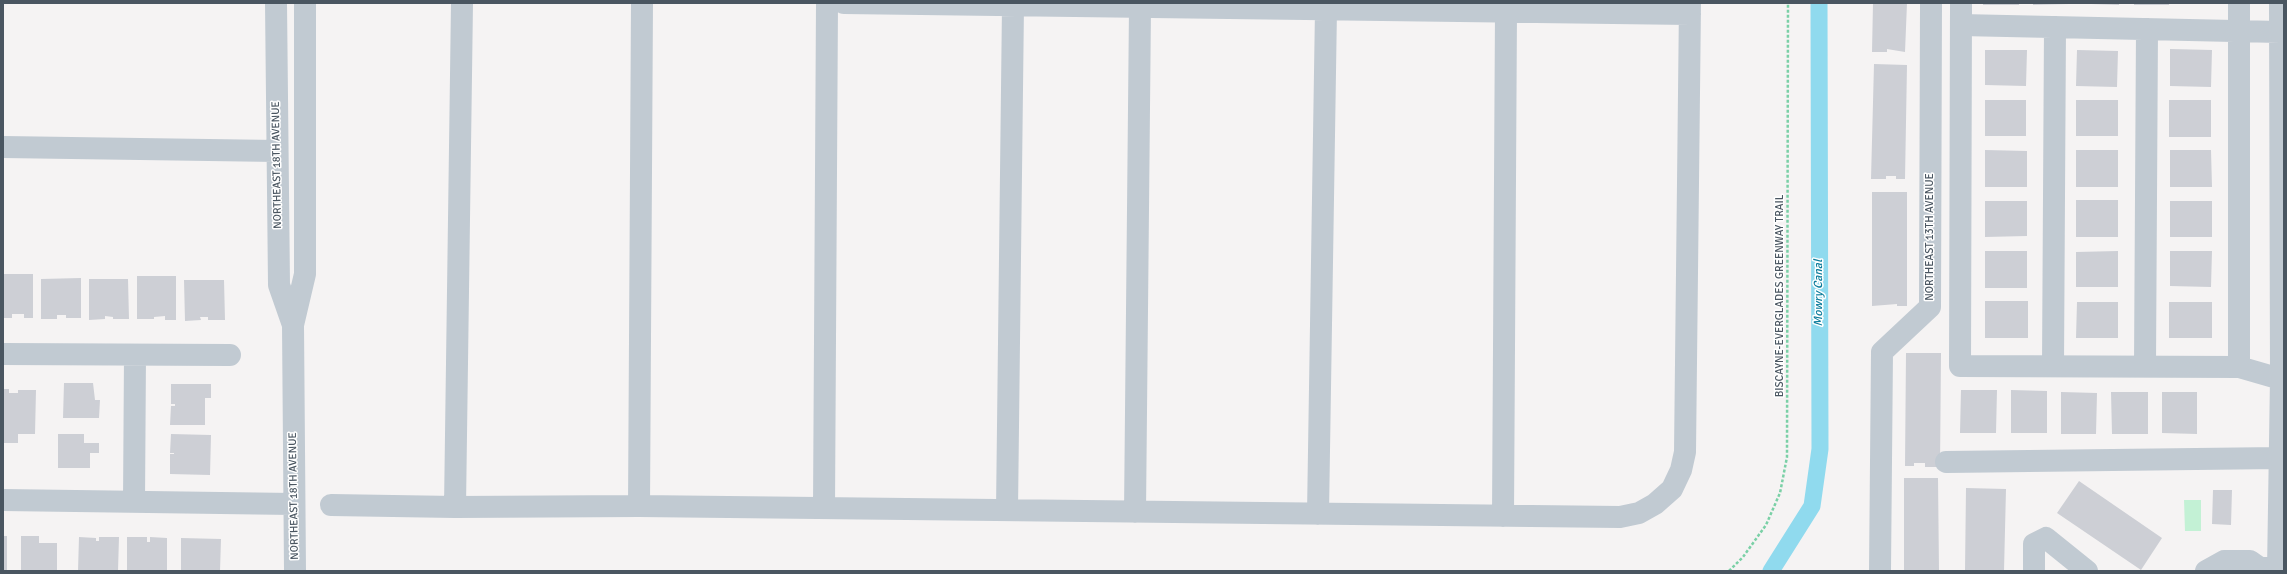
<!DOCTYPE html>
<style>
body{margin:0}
#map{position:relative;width:2287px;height:574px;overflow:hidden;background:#f5f3f3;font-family:Signika,sans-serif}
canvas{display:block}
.frame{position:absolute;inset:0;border:4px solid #4a5661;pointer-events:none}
</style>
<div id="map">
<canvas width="2287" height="574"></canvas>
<div class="frame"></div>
</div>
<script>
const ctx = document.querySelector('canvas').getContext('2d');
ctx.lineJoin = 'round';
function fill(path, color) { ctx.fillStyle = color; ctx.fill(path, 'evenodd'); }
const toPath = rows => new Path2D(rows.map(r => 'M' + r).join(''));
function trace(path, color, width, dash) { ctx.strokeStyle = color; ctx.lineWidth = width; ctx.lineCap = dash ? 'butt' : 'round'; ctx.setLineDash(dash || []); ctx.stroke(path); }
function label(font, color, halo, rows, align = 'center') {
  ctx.font = font + ' Signika,sans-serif'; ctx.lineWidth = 3; ctx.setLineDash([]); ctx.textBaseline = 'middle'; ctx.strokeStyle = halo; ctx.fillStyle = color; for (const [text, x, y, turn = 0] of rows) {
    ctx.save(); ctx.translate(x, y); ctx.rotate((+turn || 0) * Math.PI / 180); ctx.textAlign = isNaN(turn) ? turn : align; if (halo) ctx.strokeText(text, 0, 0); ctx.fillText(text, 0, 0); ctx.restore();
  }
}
fill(toPath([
 [2184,500,2201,500,2201,531,2185,531]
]), '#c3f1d5');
trace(toPath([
 [1771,571,1812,506,1820,449,1819,3]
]), '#90daee', 17);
fill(toPath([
 [1873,3,1907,3,1905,52,1887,49,1887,52,1872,52],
 [1983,3,2019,3,2019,5,1983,5],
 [2033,3,2069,3,2069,4,2033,5],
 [2091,3,2119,3,2119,5,2091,4],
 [2134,3,2169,3,2169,5,2134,5],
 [2170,49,2212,50,2211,87,2170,86],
 [1985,50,2027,50,2026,86,1985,85],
 [2077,50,2118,51,2117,87,2076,86],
 [1874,64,1907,65,1905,179,1896,179,1896,176,1886,176,1886,179,1871,179],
 [1985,100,2026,100,2026,136,1985,136],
 [2076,100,2118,100,2118,136,2076,136],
 [2169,100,2211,100,2211,137,2169,137],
 [1985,150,2027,151,2027,187,1985,187],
 [2076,150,2118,150,2118,187,2076,187],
 [2170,150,2211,150,2212,187,2170,187],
 [1872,192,1907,192,1907,306,1897,306,1897,304,1872,306],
 [2076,200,2118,200,2118,237,2076,237],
 [1985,201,2027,201,2027,236,1985,237],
 [2170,201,2212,201,2212,237,2170,237],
 [1985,251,2027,251,2027,288,1985,288],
 [2118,251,2118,287,2076,287,2076,252],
 [2170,251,2212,251,2211,287,2170,286],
 [3,274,33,274,33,318,24,318,24,314,12,314,12,318,3,318],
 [137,276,176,276,176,320,165,320,165,316,154,317,154,319,137,319],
 [81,278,81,318,66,318,66,315,57,315,57,319,41,319,41,279],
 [89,279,128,279,129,319,113,319,113,317,105,316,105,319,89,320],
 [184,280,224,280,225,320,208,320,208,317,200,317,201,320,185,321],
 [1985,301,2028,301,2028,338,1985,338],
 [2077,302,2118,302,2118,338,2076,338],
 [2169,302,2212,302,2212,338,2169,338],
 [1906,353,1941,353,1940,467,1925,467,1925,463,1914,463,1914,466,1905,466],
 [64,383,93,383,95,400,100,400,99,418,63,418],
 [171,384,211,384,211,398,205,398,205,425,170,425,171,406,175,406,175,404,171,404],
 [3,389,9,389,9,393,18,393,18,390,36,390,35,434,18,434,18,443,3,443],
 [1961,390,1997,390,1996,433,1960,433],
 [2011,390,2047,391,2047,433,2011,433],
 [2061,392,2097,393,2096,434,2061,434],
 [2111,392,2148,392,2148,434,2112,434],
 [2162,392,2197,392,2197,434,2162,433],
 [58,434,84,434,84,443,99,443,99,453,90,453,90,468,58,468],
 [171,434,211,435,210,475,170,474,170,454,174,454,174,453,170,453],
 [1904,478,1938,478,1939,571,1904,571],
 [2079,481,2162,538,2141,570,2057,513],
 [1966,488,2006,489,2004,571,1965,571],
 [2213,490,2232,490,2231,525,2212,524],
 [3,536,7,536,7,571,3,571],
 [21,536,39,536,39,543,57,543,57,571,21,571],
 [79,537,96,538,96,541,99,541,99,537,119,537,118,571,78,571],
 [127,537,147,537,147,542,150,542,150,537,167,538,167,571,127,571],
 [181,538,221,539,220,571,181,571]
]), '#cdcfd5');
trace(toPath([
 [1729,571,1743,557,1766,525,1780,493,1787,457,1788,3]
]), '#7ad0a6', 2.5, [3, 2]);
trace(toPath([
 [276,3,279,285,293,325],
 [462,3,455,507,639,506,1620,517,1639,513,1655,504,1672,489,1681,470,1685,452,1690,3],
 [844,3,1690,14],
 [1961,3,1960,366,2239,367,2284,380],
 [1961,25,2280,32],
 [3,147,277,151],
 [3,354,230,355],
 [2053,365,2055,27],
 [2145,365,2147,29],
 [2239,367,2239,3],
 [1946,462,2279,458],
 [3,500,293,504],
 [134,502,135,355],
 [331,505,455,507],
 [639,506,642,3],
 [824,508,827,3],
 [1007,510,1013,5],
 [1135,512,1140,7],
 [1318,514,1326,9],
 [1503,516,1506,11],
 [295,571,293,325,305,274,305,3],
 [1880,571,1882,352,1930,307,1931,3],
 [2034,571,2034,544,2046,538,2087,571],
 [2206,571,2224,561,2250,561,2260,568,2278,568],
 [2278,571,2281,378,2280,3]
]), '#c1cad2', 22);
label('11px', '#4a5661', '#fff', [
 ["NORTHEAST 18TH AVENUE",277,165,-91],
 ["NORTHEAST 13TH AVENUE",1930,237,-90],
 ["BISCAYNE-EVERGLADES GREENWAY TRAIL",1780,296,-90],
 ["NORTHEAST 18TH AVENUE",294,496,-91]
]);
label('italic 12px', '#0c7c9b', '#fff', [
 ["Mowry Canal",1819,293,-90]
]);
</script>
